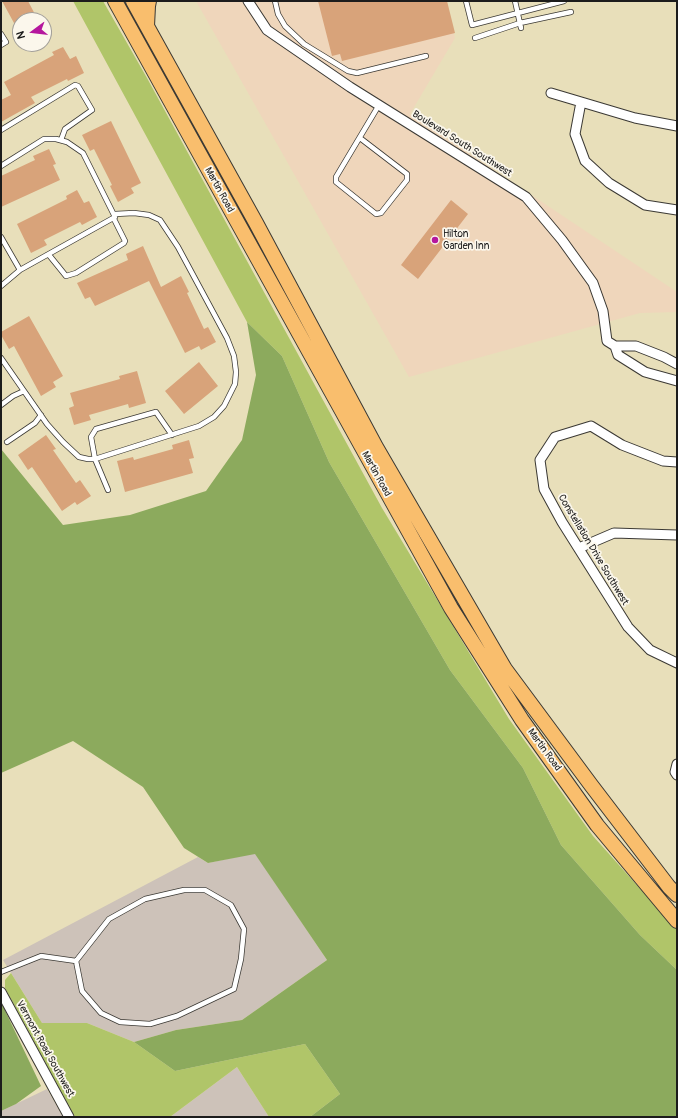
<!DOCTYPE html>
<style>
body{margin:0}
#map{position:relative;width:678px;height:1118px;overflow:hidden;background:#e8dfba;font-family:Pangolin,sans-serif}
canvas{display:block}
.frame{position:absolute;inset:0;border:2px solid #1c1c1c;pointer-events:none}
.north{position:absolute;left:12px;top:12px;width:40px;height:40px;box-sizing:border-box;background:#fbf7ec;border:1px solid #a29f99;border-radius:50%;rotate:255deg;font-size:11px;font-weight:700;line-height:16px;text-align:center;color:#1c1c1c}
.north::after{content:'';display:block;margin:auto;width:14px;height:18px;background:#b5179e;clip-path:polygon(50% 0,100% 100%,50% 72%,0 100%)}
</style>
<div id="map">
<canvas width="678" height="1118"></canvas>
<div class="frame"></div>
<div class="north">N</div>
</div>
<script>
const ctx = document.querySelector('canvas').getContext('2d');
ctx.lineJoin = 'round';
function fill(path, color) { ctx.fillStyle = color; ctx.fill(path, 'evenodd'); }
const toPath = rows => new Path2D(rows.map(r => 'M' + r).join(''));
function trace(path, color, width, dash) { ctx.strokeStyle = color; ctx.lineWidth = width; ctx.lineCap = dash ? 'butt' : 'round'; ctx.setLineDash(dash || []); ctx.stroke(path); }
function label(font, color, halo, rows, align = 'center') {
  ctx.font = font + ' Pangolin,sans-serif'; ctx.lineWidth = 3.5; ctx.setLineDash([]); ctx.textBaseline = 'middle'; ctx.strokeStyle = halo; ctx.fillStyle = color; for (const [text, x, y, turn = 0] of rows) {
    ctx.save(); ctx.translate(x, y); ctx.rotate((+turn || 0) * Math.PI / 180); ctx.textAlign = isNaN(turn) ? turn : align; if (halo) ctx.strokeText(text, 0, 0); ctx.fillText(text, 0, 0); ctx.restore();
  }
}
fill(toPath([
 [196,1,446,1,455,38,410,114,677,292,677,312,640,313,409,377]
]), '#efd6bb');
fill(toPath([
 [255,853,327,960,242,1020,176,1030,134,1042,87,1023,42,1023,3,960,198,857,208,863],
 [237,1067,269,1117,170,1117],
 [47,1089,63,1117,1,1117,1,1111]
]), '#cdc2b9');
fill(toPath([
 [73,1,103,1,147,78,382,508,509,719,593,836,677,930,677,970,640,935,561,845,523,768,450,670,329,462,282,356,247,322],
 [11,973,42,1023,87,1023,134,1042,175,1071,305,1044,340,1094,310,1117,269,1117,237,1067,170,1117,75,1117,5,988,5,980]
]), '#b0c569');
fill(toPath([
 [247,322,282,356,329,462,450,670,523,768,561,845,640,935,677,970,677,1117,310,1117,340,1094,305,1044,175,1071,134,1042,176,1030,242,1020,327,960,255,854,208,863,184,848,143,787,73,741,1,773,1,449,63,525,130,515,206,491,242,440,256,375],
 [1,1002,41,1086,16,1104,1,1111]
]), '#8caa5d');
fill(toPath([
 [2,1,28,1,38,20,20,20,20,34],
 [318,1,447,1,455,33,342,61,340,54,332,56],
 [63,47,70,59,76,56,84,73,68,81,67,79,31,97,35,103,1,122,1,100,11,95,4,82,54,55,52,52],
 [111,121,141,183,131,188,134,193,118,202,110,186,112,185,94,149,90,151,82,135],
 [49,149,56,164,53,165,60,180,1,207,1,176,35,160,33,156],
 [77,190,84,203,89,201,97,217,82,225,80,222,44,240,47,245,31,253,17,224,67,199,66,196],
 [451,200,468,214,418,279,401,265],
 [143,246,161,287,181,276,189,292,187,293,204,329,208,327,216,342,201,350,199,346,185,353,149,281,95,306,90,297,85,299,77,283,128,260,126,254],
 [29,316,63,376,53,382,56,387,41,396,14,346,9,349,1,335,1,332],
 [199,362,218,386,184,414,165,391],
 [137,371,146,403,129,408,128,404,89,415,91,420,74,425,69,408,74,406,70,393,120,379,119,376],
 [46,435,56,449,53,450,76,483,80,480,91,496,77,505,75,502,62,511,32,467,28,470,18,455],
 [189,440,194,458,189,459,193,473,125,492,117,461,133,457,134,460,173,449,172,445]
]), '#d8a37a');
const lane = toPath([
 [275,1,278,14,285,26,304,44,348,71,357,73,426,56],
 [466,1,472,25,564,1],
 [515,1,521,28],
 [1,34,6,42,1,45],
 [475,38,520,23,571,12],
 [1,130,75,85,78,86,92,110,65,129,61,140],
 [360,138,407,174,407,180,381,213,376,214,336,182,336,177,379,105],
 [1,166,44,139,56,139,67,142,83,153,115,217,20,270,1,286],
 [1,237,20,270],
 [49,255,66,276,76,273,124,243,125,241,114,219],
 [1,358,47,424,63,442,79,457,88,459,95,459,199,426,214,417,224,406,235,384,236,372,234,356,227,338,178,247,160,220,149,215,134,213,115,214],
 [1,405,13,396,24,391],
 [7,442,35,423,41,415],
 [108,490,95,459,91,437,96,429,156,412,172,435],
 [184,890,205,890,231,905,244,929,241,959,234,989,177,1016,150,1024,120,1022,101,1013,82,991,76,961,109,919,145,899,184,890],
 [1,972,41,956,76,961]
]);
const street = toPath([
 [248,1,267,30,350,87,526,197,562,240,593,283,603,311,607,341,615,346,618,355,645,372,677,381],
 [551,93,635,118,677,126],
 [581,102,575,134,585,161,609,183,645,205,677,210],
 [615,346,636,346,664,357,677,364],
 [677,462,663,461,622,445,591,426,555,437,540,460,544,489,562,522,628,627,650,650,677,663],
 [579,548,614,533,677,535],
 [677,764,675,772,677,775],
 [1,992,69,1117]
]);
const primary = toPath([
 [115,1,451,608,522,720,597,825,677,921],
 [133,1,256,223,376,447,505,669,591,785,669,887,677,895],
 [147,26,148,6,149,1]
]);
trace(lane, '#3b3934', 6);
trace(street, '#3b3934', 11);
trace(primary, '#3b3934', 16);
trace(lane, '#fff', 4.5);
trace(street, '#fff', 9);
trace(primary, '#f9be6d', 14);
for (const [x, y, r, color] of [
 [435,240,4,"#b5179e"]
]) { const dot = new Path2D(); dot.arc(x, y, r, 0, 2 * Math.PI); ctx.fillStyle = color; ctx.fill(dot); trace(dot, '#fbf7ec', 1.5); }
label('10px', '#1c1c1c', '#fbf7ec', [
 ["Boulevard South Southwest",462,144,32],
 ["Martin Road",219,190,61],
 ["Martin Road",376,474,61],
 ["Constellation Drive Southwest",593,550,59],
 ["Martin Road",544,750,54],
 ["Vermont Road Southwest",45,1049,61]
]);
label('10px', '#1c1c1c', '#fbf7ec', [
 ["Hilton",443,234],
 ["Garden Inn",443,246]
], 'left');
</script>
